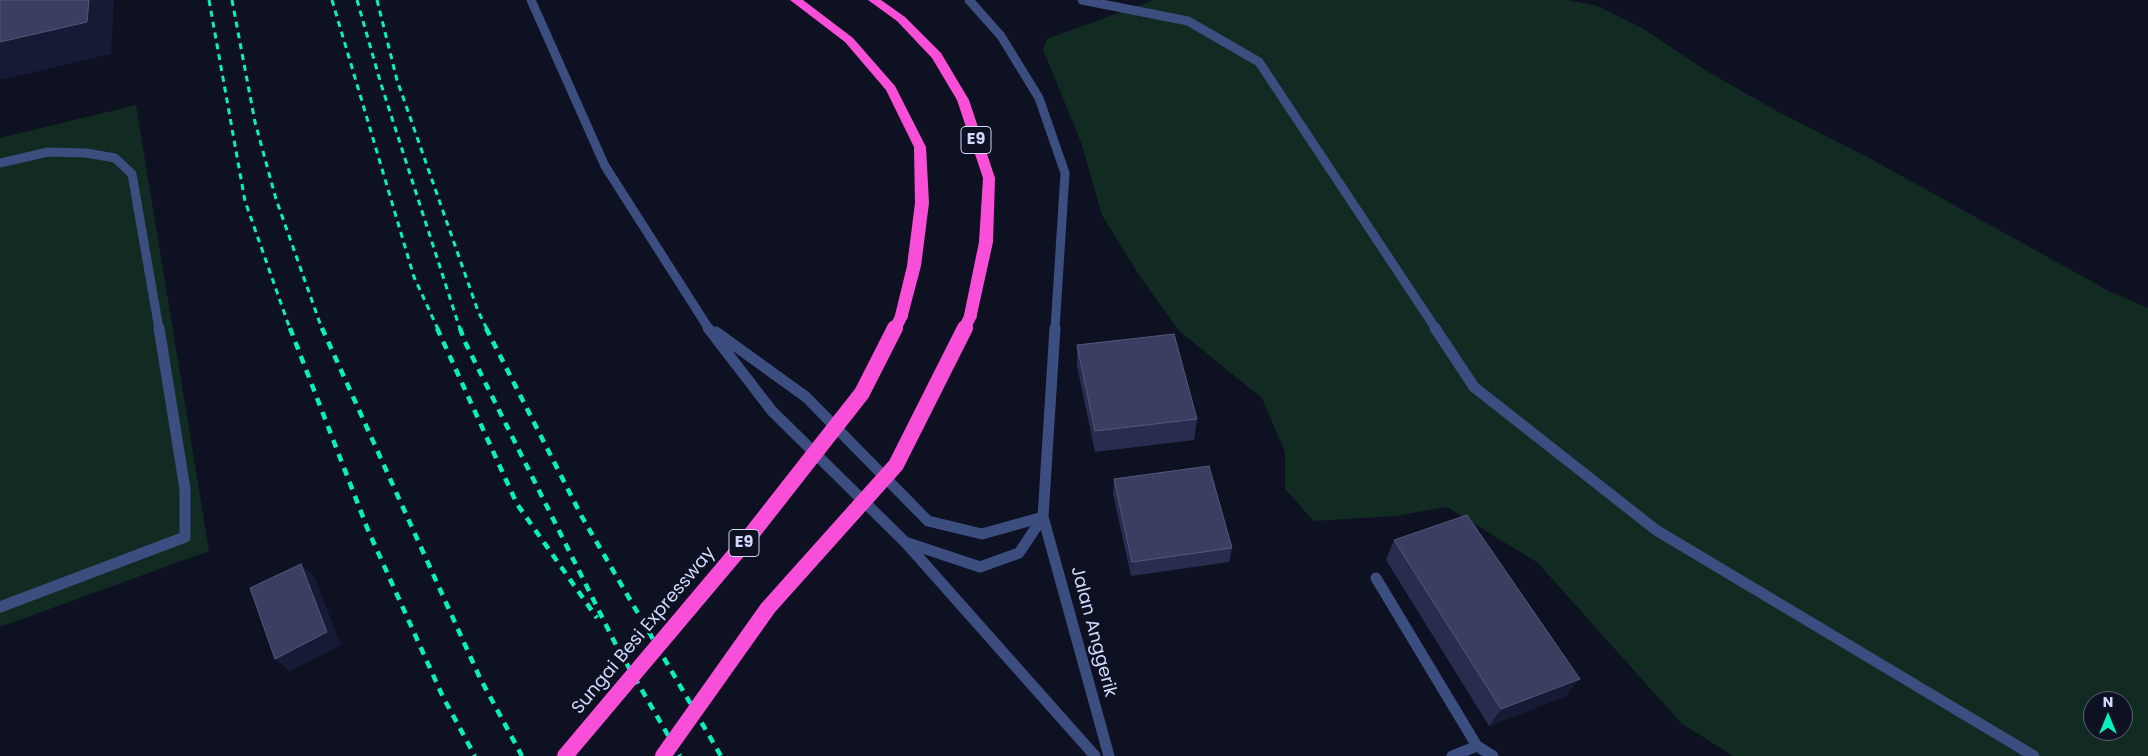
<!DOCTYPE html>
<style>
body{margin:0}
#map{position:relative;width:2148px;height:756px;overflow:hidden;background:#0e1121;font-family:Poppins,sans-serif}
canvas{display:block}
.north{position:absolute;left:2083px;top:691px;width:50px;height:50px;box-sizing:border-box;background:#0e1121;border:1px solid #5c6179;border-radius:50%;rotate:0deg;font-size:14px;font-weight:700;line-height:20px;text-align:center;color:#d0d9fd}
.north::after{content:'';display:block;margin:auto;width:18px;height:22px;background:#08f1bd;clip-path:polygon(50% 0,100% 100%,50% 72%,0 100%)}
</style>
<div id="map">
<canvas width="2148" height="756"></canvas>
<div class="north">N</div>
</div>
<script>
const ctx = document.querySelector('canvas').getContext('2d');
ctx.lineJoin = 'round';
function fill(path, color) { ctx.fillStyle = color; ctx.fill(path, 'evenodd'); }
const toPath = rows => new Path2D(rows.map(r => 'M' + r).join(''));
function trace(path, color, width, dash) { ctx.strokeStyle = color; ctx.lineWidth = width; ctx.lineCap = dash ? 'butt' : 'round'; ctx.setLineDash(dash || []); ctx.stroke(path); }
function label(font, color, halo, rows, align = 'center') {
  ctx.font = font + ' Poppins,sans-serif'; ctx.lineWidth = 5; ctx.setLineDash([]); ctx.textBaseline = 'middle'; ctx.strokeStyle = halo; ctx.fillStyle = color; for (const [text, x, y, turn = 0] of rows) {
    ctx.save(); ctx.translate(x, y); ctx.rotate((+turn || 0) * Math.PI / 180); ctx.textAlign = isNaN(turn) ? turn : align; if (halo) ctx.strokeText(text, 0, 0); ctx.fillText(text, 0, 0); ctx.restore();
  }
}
fill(toPath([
 [1154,0,1567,0,1598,6,1642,28,1710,73,1777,111,1871,159,2109,291,2148,308,2148,756,1733,756,1681,723,1538,563,1447,507,1395,516,1314,521,1285,489,1285,452,1262,398,1179,331,1137,272,1102,215,1082,145,1043,49,1047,39],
 [2093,701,2123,701,2123,731,2093,731],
 [136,105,209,551,0,627,0,138]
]), '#112b22');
trace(toPath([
 [1082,0,1188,21,1259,62,1436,329],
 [0,163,48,152,86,153,115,158,132,174,159,329]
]), '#3b4e7f', 9);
trace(toPath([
 [1435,328,1474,387,1656,530,2034,756],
 [0,607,185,537,185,489,159,328]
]), '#3b4e7f', 11);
trace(toPath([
 [531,0,605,166,709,329],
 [969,0,1001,36,1039,98,1065,173,1055,329]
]), '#3b4e7f', 9);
trace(toPath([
 [708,328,772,411,906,543,1095,756],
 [716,332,806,397,928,521,982,534,1043,517],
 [1043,517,1109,756],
 [908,543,980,567,1019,553,1043,517,1055,328],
 [1376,578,1477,746,1452,756],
 [1477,746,1493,756]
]), '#3b4e7f', 11);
fill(toPath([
 [790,0,803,0,853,38,895,86,926,147,929,203,921,266,907,319,902,320,897,319,895,315,907,266,915,203,914,147,886,90,845,42,790,0],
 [868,0,881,0,905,17,941,53,969,100,995,178,993,242,976,319,971,320,966,319,964,315,979,242,983,178,957,100,932,58,897,21,868,0]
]), '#f94fd8');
trace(toPath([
 [209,0,245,201,290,329],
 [232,0,255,122,276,199,322,329],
 [332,0,414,277,438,329],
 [357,0,381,84,460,329],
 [377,0,397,80,478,311,487,329]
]), '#08f1bd', 3, [6, 5]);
trace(toPath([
 [290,328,368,530,443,697,475,756],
 [322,328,480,678,522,756],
 [437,328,517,504,597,618],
 [460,328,464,340,617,647,680,756],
 [486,328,582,517,721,756]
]), '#08f1bd', 4.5, [8, 7]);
trace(toPath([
 [895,329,902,315],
 [964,329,971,315]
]), '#f94fd8', 12);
trace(toPath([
 [565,756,742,546,862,393,895,328],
 [663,756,768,608,896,465,965,328]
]), '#f94fd8', 16);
fill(toPath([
 [1077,345,1197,419,1194,440,1095,452,1077,366],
 [1114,479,1232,548,1229,562,1131,576,1113,494],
 [1394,540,1566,696,1489,726,1386,560]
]), '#282d4f');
fill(toPath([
 [89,0,114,0,111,54,0,80,0,42],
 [301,564,315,578,341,645,290,672,275,659],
 [1580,679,1566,696,1489,726,1501,709]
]), '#161a35');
const building = toPath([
 [0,0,89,0,87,22,0,42,0,0],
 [1174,334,1197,419,1095,431,1077,345,1174,334],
 [1209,466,1232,548,1132,562,1114,479,1209,466],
 [1467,515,1580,679,1501,709,1394,540,1467,515],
 [301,564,327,632,275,659,250,588,301,564]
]);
fill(building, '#3a3f62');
trace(building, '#51587a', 1);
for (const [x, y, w] of [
 [976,140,30],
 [744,543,30]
]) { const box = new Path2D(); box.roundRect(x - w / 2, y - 13.5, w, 27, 4); ctx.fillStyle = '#0e1121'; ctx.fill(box); trace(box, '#d0d9fd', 1); }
label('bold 16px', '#d0d9fd', null, [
 ["E9",976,140],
 ["E9",744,543]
]);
label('18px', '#d0d9fd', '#0e1121', [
 ["Sungai Besi Expressway",644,631,-50],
 ["Jalan Anggerik",1093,632,75]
]);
</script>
